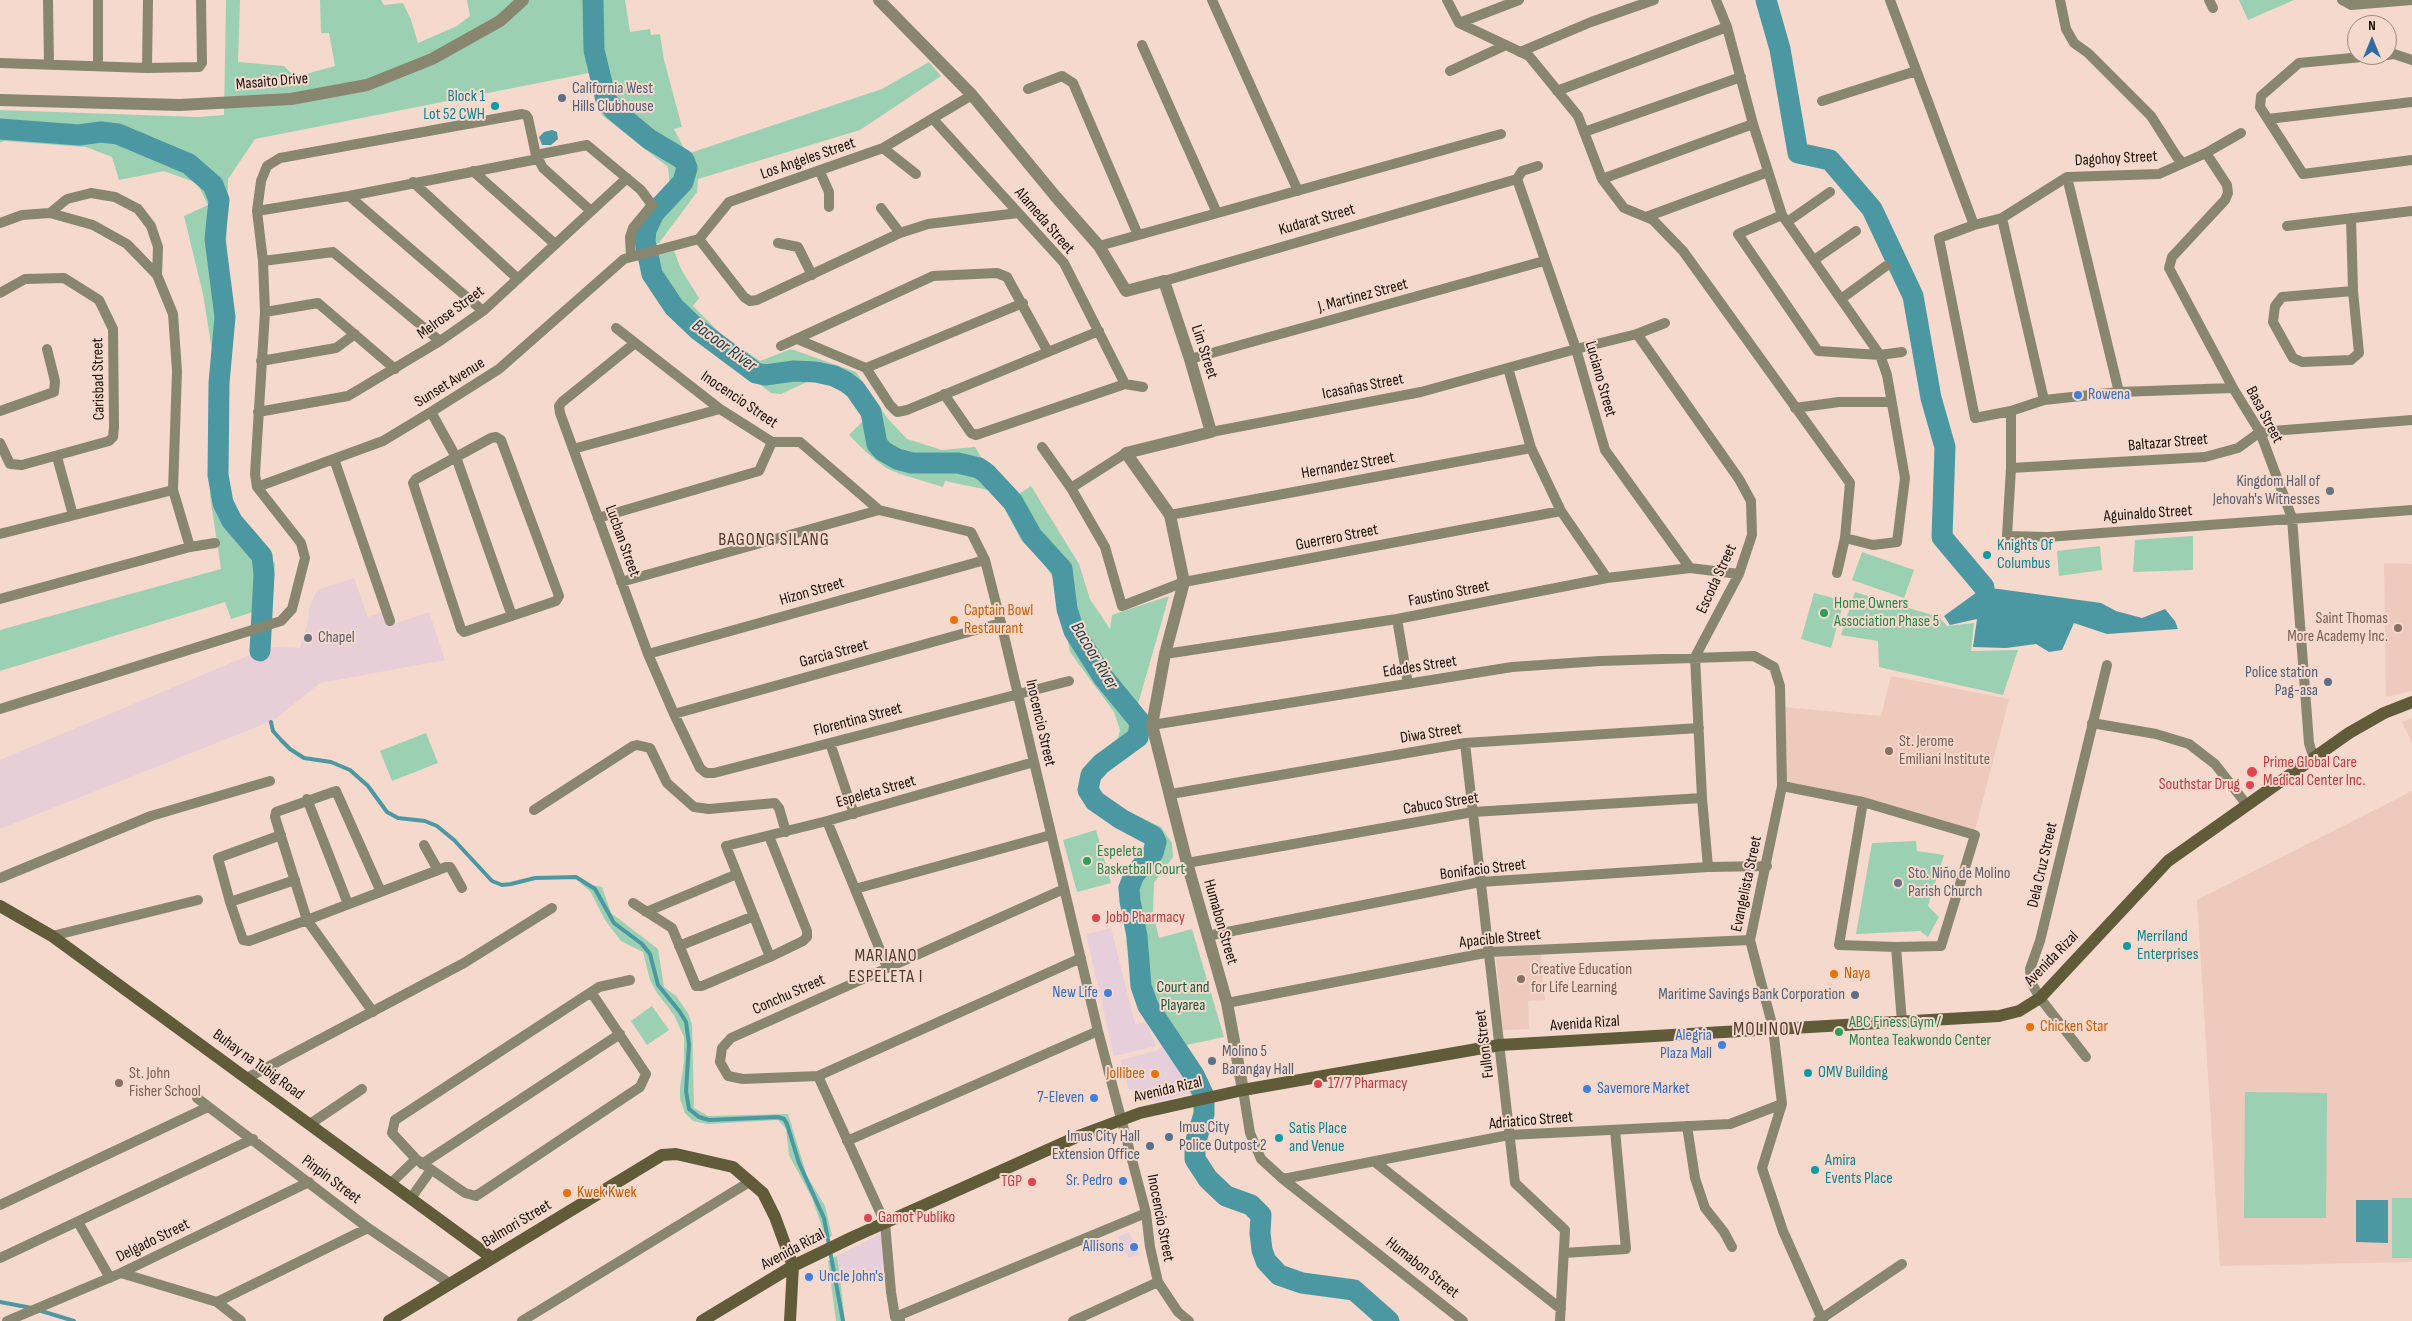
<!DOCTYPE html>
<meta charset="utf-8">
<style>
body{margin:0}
#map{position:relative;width:2412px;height:1321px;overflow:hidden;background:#f5d9cd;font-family:"Sofia Sans Condensed",sans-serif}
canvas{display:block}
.north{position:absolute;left:2347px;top:15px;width:50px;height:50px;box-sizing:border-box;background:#f5d9cd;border:1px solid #9d887f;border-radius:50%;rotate:0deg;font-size:14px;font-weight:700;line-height:20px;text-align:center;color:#180f0b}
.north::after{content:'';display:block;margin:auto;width:18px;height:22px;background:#2f6ba2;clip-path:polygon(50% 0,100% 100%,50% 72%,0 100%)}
</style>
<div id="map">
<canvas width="2412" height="1321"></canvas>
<div class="north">N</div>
</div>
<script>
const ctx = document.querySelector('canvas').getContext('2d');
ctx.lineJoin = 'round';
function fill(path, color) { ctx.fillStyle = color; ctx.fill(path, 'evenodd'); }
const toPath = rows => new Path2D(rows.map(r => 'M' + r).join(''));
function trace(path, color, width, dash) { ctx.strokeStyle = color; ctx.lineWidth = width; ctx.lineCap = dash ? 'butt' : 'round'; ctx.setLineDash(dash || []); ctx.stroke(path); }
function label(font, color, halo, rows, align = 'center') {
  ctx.font = font + ' "Sofia Sans Condensed",sans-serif'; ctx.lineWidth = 4; ctx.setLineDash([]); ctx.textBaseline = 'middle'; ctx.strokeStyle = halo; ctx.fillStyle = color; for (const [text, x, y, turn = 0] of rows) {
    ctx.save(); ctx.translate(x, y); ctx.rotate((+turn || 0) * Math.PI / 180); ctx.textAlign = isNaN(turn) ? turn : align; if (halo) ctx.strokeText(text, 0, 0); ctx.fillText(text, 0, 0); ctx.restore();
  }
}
fill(toPath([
 [1111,928,1135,1024,1146,1022,1156,1046,1114,1056,1086,934],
 [1166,1043,1198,1092,1155,1102,1128,1088,1121,1060,1156,1051],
 [884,1232,882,1276,840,1278,837,1256],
 [1129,1232,1140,1254,1129,1258,1118,1237]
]), '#e6ceda');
fill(toPath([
 [354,578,368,617,383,612,388,626,429,612,445,660,320,683,274,720,0,829,0,760,250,655,265,653,274,647,300,648,308,621,309,608,317,590]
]), '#e7ced7');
fill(toPath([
 [2384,563,2412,564,2412,691,2386,697],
 [1891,676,2009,699,1974,834,1784,786,1782,707,1881,716],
 [2412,718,2412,743,2402,722],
 [2412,791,2412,1262,2220,1266,2197,900],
 [1541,954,1545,1000,1528,1001,1529,1029,1503,1030,1496,958]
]), '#edcabb');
fill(toPath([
 [226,0,240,0,238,62,284,66,295,77,335,66,329,33,321,33,320,0,381,0,384,5,403,3,411,20,418,43,457,26,470,16,467,0,625,0,630,32,650,29,651,35,660,34,664,60,682,127,674,129,687,154,882,89,929,62,941,76,860,130,698,179,697,192,659,243,638,249,642,221,670,186,668,167,603,116,597,108,589,73,255,139,228,179,226,252,233,318,226,397,225,480,231,502,275,564,272,606,231,619,225,602,0,671,0,630,221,569,210,496,214,363,203,294,184,216,208,205,197,183,164,171,119,180,112,157,86,147,4,141,0,143,0,110,198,117,224,115],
 [2239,0,2294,0,2248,20],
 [674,251,681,269,699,298,693,306,724,337,760,361,791,349,856,372,888,419,907,439,942,450,975,447,987,467,1009,482,1019,494,1031,486,1079,564,1090,599,1110,629,1112,615,1169,596,1138,704,1148,734,1136,750,1097,779,1100,791,1117,806,1161,827,1172,843,1173,857,1154,883,1153,912,1159,938,1192,929,1224,1037,1182,1046,1207,1089,1198,1092,1141,1008,1126,942,1127,927,1118,887,1122,879,1150,850,1147,839,1087,803,1082,798,1078,788,1085,770,1092,760,1118,738,1120,730,1114,712,1070,652,1056,582,1040,558,1021,540,999,498,988,490,945,481,943,487,900,474,886,468,866,452,849,435,870,414,850,390,822,382,807,382,781,394,771,393,701,338,656,296,646,279,640,260],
 [2193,536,2193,570,2133,572,2135,540],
 [2100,546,2102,570,2059,576,2057,551],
 [1862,552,1914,570,1904,598,1852,580],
 [1855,592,1939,617,1947,626,1974,623,1971,651,2018,650,2003,695,1879,667,1878,641,1841,635],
 [1814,593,1844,601,1831,648,1801,639],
 [426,733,438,763,392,781,380,751],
 [1096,830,1111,883,1077,892,1063,840],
 [1916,841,1917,851,1944,855,1928,906,1939,917,1928,937,1920,931,1856,934,1872,843],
 [580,883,602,887,611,913,658,949,664,987,676,996,688,1013,692,1024,694,1108,708,1116,788,1114,807,1176,825,1206,832,1236,826,1239,812,1198,789,1155,786,1129,778,1120,708,1124,693,1121,685,1113,680,1099,680,1088,684,1061,684,1037,674,1015,657,993,650,980,643,952,621,941,605,920,590,891],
 [652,1006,669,1030,647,1045,631,1021],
 [2245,1092,2327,1093,2326,1218,2244,1218],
 [2392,1198,2412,1198,2412,1258,2392,1258],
 [837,1256,840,1278,845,1321,836,1321,828,1261]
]), '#9bd0b2');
fill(toPath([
 [552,130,557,132,558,139,551,145,542,145,539,137,544,132],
 [1984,587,2101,603,2116,611,2142,618,2165,609,2175,621,2178,629,2107,634,2074,623,2062,650,2049,652,2036,644,2006,648,1973,647,1977,619,1950,625,1944,616],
 [2356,1200,2388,1200,2388,1243,2356,1242]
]), '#4c98a2');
trace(toPath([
 [271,722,273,731,281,740,290,749,304,758,331,762,350,770,368,786,387,812,398,818,425,821,437,826,454,840,492,881,502,885,511,884,535,878,576,877,595,889,614,923,642,944,650,954,658,985,680,1012,686,1022,689,1044,686,1091,689,1109,699,1117,709,1120,778,1117,784,1119,787,1124,799,1163,824,1218,843,1321],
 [0,1302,32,1308],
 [38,1310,74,1321]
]), '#4c98a2', 4);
trace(toPath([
 [593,0,594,50,606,100,615,111,649,139,684,160,687,168,683,182,654,213,646,230,645,241,652,274,674,307,697,329,756,373,765,375,794,371,816,372,834,376,846,382,855,389,871,412,877,444,883,451,897,459,912,463,958,463,979,468,986,473,1013,502,1032,536,1062,569,1067,609,1074,631,1103,677,1140,722,1138,737,1101,764,1091,775,1088,790,1095,801,1121,819,1153,836,1156,842,1153,853,1134,875,1129,888,1130,901,1137,936,1141,986,1148,1006,1194,1075,1204,1096,1204,1114,1195,1144,1195,1159,1208,1179,1226,1196,1251,1205,1261,1215,1260,1233,1262,1250,1266,1261,1279,1275,1302,1283,1354,1290,1389,1321],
 [1766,0,1780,49,1798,153,1830,160,1872,209,1913,296,1931,398,1945,447,1942,537,1984,587],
 [0,129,79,135,101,132,118,134,189,164,213,185,219,200,215,239,225,317,219,383,218,475,223,503,232,521,262,556,264,575,260,651]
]), '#4c98a2', 21);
trace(toPath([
 [48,0,49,65],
 [98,0,98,66],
 [1212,0,1298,191],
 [1447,0,1459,23,1529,56,1578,116,1602,179,1624,208,1653,220,1683,251,1850,483,1845,538,1837,573],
 [1716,0,1727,27,1753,124,1782,215,1880,355,1887,375,1905,478,1897,542,1873,545,1845,538],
 [1890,0,1974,225],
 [2060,0,2066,29,2074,43,2088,53,2151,116,2177,157,2183,163],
 [2209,0,2213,8],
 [2342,0,2351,5,2412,0],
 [1459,23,1519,0],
 [1142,45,1217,213],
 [1520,52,1591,22,1654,0],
 [2383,55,2299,63,2261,96,2260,107,2303,174,2412,160],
 [2387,55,2394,54,2412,60],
 [0,63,147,68,199,67,202,63,201,0],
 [147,68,148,0],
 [1450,71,1506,45],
 [1028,89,1062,76,1073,83,1138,235],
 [1557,91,1727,27],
 [1822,101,1916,71],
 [933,119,1064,263,1125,384],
 [2268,119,2412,102],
 [1584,132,1741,77],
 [883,148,916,174],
 [2206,153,2227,185,2228,193,2225,200,2172,257,2169,268,2233,388,2260,432,2292,518,2309,743,2314,759],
 [536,155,587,145,641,190,652,205,633,228,630,237,631,257],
 [473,171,555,244],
 [820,172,829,192,829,207],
 [2067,177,2119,392],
 [1517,179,1576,349,1605,450,1690,568],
 [1517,179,1522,171,1538,166],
 [1602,179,1753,124],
 [413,182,518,279],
 [349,196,483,311],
 [881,208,900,233],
 [257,211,349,196,538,159],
 [50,213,67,199,91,193,115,197,138,209,151,226,158,247,157,275],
 [1782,215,1738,234,1818,351,1880,355,1902,352],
 [1646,217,1768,172],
 [2002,218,2044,400],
 [2351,218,2353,291,2359,353,2351,360,2302,362,2293,358,2273,322,2275,306,2282,297,2353,291],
 [1787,222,1830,192],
 [0,223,22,215,50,213,93,225,127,244,157,275,173,314,177,371,173,490,190,547],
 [2287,226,2412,211],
 [699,239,744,297,750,301,757,300,900,233,928,224,1018,213],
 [778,243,798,247,812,275],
 [1099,246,1501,134],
 [1814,260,1856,231],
 [263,261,333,252,440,341],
 [1164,281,1517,179],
 [0,293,25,279,64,278,99,300,113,329,114,427,113,437,109,441,22,465,10,464,0,443],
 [1841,299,1886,266],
 [265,312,318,303,395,369],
 [616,328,720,409,772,442,800,442,879,510,971,532,985,560,1001,623,1098,1031,1146,1213,1150,1247,1158,1282,1178,1312,1189,1321],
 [1637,334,1739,479,1751,501,1752,535,1739,574,1695,657,1702,798,1708,867],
 [797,339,866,368,890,405,897,412,907,410,1099,331],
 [635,343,562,402,559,406,560,413,648,654,674,714,700,768,706,773,714,773,1069,681],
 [781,346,933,276,997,273,1007,277,1048,352],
 [1190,359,1544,261],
 [261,361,336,348,355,334],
 [866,368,1023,303],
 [1508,368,1531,448,1561,511,1607,578],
 [2233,388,2119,392,2044,400,2011,411,1975,418,1939,238,1974,225,2002,218,2067,177,2159,174,2206,153,2241,133],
 [944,394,971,433,976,435,1125,384,1143,387],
 [1795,408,1839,402,1890,402],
 [0,411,54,392,55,381,47,349],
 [2011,411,2011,468,2007,536,2047,537,2412,510],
 [258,412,348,396,440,341,483,311,627,178],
 [431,412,456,457,512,616],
 [1211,432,1421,392,1576,349,1637,334,1665,323],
 [496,437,501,440,559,596,556,601,464,632,461,629,413,483,416,479,491,438,496,437],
 [1042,447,1071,488,1105,547,1122,606,1184,582,1561,511],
 [573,449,720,409],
 [57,457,73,515],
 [334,459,390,621],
 [2011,468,2205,457,2238,448,2260,432,2412,420],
 [257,487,383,441,431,412,499,369,624,259,699,239,729,202,883,148,972,95],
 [1071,488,1126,453],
 [1170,515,1531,448],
 [598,518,759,471,772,442],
 [0,534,173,490],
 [621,582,879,510],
 [0,599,190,547,215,543],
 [1397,619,1408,684],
 [648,654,985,560],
 [1165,654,1397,619,1607,578,1690,568,1739,574],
 [0,709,281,621,292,609,305,558,301,543,257,487,255,474,265,312,263,261,257,211,261,181,267,166,280,158,522,114,526,115,528,118,536,155,543,168,591,211],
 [674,714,1001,623],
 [2092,723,2156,734,2189,744,2215,764,2247,805],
 [1152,725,1512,667,1600,661,1754,656,1774,667,1780,686,1782,786,1750,940,1773,1028,1782,1104,1762,1168,1783,1231,1823,1321],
 [830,743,854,814],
 [1465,743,1515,1183,1565,1230,1560,1321],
 [1782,786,1863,802,1975,835,1941,946,1896,947,1839,945,1863,802],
 [1171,794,1465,743,1699,728],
 [307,799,348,904],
 [534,810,633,746,637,745,650,748,667,783,694,807,709,809,775,803,779,808,786,832],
 [827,821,887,967],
 [281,835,218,858,230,902,243,940,249,941,307,920,446,867,450,867,452,870,462,888],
 [424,845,438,870],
 [1187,863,1473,812,1702,798],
 [0,878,151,816,270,781],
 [855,889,1051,835],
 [1064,889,731,1038,722,1048,720,1062,728,1076,743,1079,818,1076,1081,958],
 [230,902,295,880],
 [633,903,672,928,696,986,702,986,770,957,803,941,807,937,807,931,769,836],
 [646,912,737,874],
 [52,936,198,900],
 [1207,936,1480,882,1708,867,1767,866],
 [679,946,754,916],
 [1896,947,1902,1022],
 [770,957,726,846,827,821,1034,762],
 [591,992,646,1074,640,1087,476,1196,465,1193,416,1159,392,1133,395,1120,599,987,630,980],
 [1227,1003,1490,952,1750,940],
 [373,1012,307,920,275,817,276,812,336,791,381,892],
 [2086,1057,2040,998,2031,982,2030,969,2040,941,2107,665],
 [818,1076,885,1223,891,1292,895,1317,900,1320],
 [247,1078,464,963,552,908],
 [1243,1090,1250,1133,1261,1159,1283,1179,1463,1321],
 [197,1098,368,1228,449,1283],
 [310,1124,362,1089],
 [1687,1126,1695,1178,1705,1208,1724,1232,1732,1247],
 [847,1141,1098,1031],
 [1375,1162,1561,1309],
 [422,1164,620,1034],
 [1283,1179,1509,1135,1730,1124,1782,1104],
 [391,1183,416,1159],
 [411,1198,431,1170],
 [0,1205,208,1107],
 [78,1222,110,1278],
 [1564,1253,1626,1249,1615,1130],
 [0,1258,253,1139],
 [121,1273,217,1302,241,1321],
 [217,1302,368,1228],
 [895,1317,1146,1213],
 [7,1321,121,1273,309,1182],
 [522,1321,751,1181],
 [1073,1321,1158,1282],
 [1818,1321,1902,1264]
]), '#89866f', 10);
trace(toPath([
 [879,0,972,95,1056,197,1099,246,1126,291,1164,281,1190,359,1211,432,1126,453,1170,515,1184,582,1165,654,1152,725,1187,863,1227,1003,1243,1090],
 [0,100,180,105,291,99,367,85,432,59,500,21,523,0]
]), '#89866f', 12);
trace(toPath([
 [0,906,52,936,492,1258],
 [389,1321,662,1155,676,1154,733,1167,763,1193,775,1217,793,1266,790,1321],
 [702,1321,793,1266,853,1237,1081,1135,1140,1113,1243,1090,1500,1045,1999,1016,2019,1011,2040,998,2168,861,2349,733,2384,713,2412,702]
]), '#605c39', 12);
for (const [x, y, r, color] of [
 [562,98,5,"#5c6f8a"],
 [495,106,5,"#0f9aa8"],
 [2078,395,5,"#3f7fe0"],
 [2330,491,5,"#6b7280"],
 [1987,555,5,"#0f9aa8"],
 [1824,613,5,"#2e9e5b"],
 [954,620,5,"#e8710a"],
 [2398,628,5,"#8d6e63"],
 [308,638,5,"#6b7280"],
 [2328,682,5,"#5c6f8a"],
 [1889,751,5,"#8d6e63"],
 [2252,772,6,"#e0444e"],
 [2250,785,5,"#e0444e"],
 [1087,861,5,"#2e9e5b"],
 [1898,883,5,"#6b7280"],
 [1096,918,5,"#e0444e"],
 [2127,946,5,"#0f9aa8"],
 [1834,974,5,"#e8710a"],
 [1521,979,5,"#8d6e63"],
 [1108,993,5,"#3f7fe0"],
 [1855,995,5,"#5c6f8a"],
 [2030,1027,5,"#e8710a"],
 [1839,1032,5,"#2e9e5b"],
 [1722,1045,5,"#3f7fe0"],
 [1212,1061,5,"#5c6f8a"],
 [1808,1073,5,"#0f9aa8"],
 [1155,1074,5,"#e8710a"],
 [119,1083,5,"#8d6e63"],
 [1318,1084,5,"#e0444e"],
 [1587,1089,5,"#3f7fe0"],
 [1094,1098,5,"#3f7fe0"],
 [1169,1137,5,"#5c6f8a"],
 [1279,1138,5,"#0f9aa8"],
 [1150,1146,5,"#5c6f8a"],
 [1815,1170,5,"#0f9aa8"],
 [1123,1181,5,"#3f7fe0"],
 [1032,1182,5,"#e0444e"],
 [567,1193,5,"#e8710a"],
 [868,1218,5,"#e0444e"],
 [1134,1247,5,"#3f7fe0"],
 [809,1277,5,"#3f7fe0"]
]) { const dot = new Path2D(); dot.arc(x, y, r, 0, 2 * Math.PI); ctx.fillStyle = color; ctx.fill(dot); trace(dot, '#f5d9cd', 2); }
label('16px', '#180f0b', '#f5d9cd', [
 ["Masaito Drive",272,82,-5],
 ["Los Angeles Street",808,159,-19],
 ["Dagohoy Street",2116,159,-3],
 ["Kudarat Street",1317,220,-16],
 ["Alameda Street",1044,221,49],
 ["J. Martinez Street",1363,296,-15],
 ["Melrose Street",451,313,-36],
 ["Lim Street",1204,352,72],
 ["Carisbad Street",99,379,-91],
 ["Luciano Street",1600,379,74],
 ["Sunset Avenue",450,383,-32],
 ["Icasañas Street",1363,387,-11],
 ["Inocencio Street",739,400,34],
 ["Basa Street",2264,415,62],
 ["Baltazar Street",2168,443,-5],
 ["Hernandez Street",1348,466,-10],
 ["Aguinaldo Street",2148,514,-4],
 ["Guerrero Street",1337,538,-11],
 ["Lucban Street",622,541,70],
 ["Escoda Street",1717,579,-65],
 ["Hizon Street",812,592,-16],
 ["Faustino Street",1449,594,-11],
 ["Garcia Street",834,654,-15],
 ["Edades Street",1420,667,-9],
 ["Florentina Street",858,720,-15],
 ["Inocencio Street",1040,723,77],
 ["Diwa Street",1431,734,-9],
 ["Espeleta Street",876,792,-16],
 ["Cabuco Street",1441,804,-9],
 ["Dela Cruz Street",2043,865,-77],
 ["Bonifacio Street",1483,870,-7],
 ["Evangelista Street",1747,884,-78],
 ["Humabon Street",1220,922,74],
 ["Apacible Street",1500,939,-6],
 ["Avenida Rizal",2052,959,-46],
 ["Conchu Street",789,995,-24],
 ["Avenida Rizal",1585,1024,-4],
 ["Fullon Street",1485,1044,-97],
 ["Buhay na Tubig Road",258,1065,36],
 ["Avenida Rizal",1168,1090,-13],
 ["Adriatico Street",1531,1121,-5],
 ["Pinpin Street",331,1180,37],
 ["Inocencio Street",1160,1218,79],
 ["Balmori Street",517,1224,-31],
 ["Delgado Street",153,1241,-26],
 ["Avenida Rizal",793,1250,-28],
 ["Humabon Street",1422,1268,38]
]);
label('16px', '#4e5e75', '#f5d9cd', [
 ["California West",572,89],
 ["Hills Clubhouse",572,107],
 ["Police station",2318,673,"right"],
 ["Pag-asa",2318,691,"right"],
 ["Maritime Savings Bank Corporation",1845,995,"right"],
 ["Molino 5",1222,1052],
 ["Barangay Hall",1222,1070],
 ["Imus City",1179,1128],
 ["Police Outpost 2",1179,1146],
 ["Imus City Hall",1140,1137,"right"],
 ["Extension Office",1140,1155,"right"]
], 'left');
label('16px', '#0d838f', '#f5d9cd', [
 ["Block 1",485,97,"right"],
 ["Lot 52 CWH",485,115,"right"],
 ["Knights Of",1997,546],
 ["Columbus",1997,564],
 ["Merriland",2137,937],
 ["Enterprises",2137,955],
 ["OMV Building",1818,1073],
 ["Satis Place",1289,1129],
 ["and Venue",1289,1147],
 ["Amira",1825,1161],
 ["Events Place",1825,1179]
], 'left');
label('16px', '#366cbe', '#f5d9cd', [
 ["Rowena",2088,395,"left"],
 ["New Life",1098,993],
 ["Alegria",1712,1036],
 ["Plaza Mall",1712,1054],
 ["Savemore Market",1597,1089,"left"],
 ["7-Eleven",1084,1098],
 ["Sr. Pedro",1113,1181],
 ["Allisons",1124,1247],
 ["Uncle John's",819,1277,"left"]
], 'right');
label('16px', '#5b616d', '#f5d9cd', [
 ["Kingdom Hall of",2320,482,"right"],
 ["Jehovah's Witnesses",2320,500,"right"],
 ["Chapel",318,638],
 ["Sto. Niño de Molino",1908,874],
 ["Parish Church",1908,892]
], 'left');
label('16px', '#27864d', '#f5d9cd', [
 ["Home Owners",1834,604],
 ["Association Phase 5",1834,622],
 ["Espeleta",1097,852],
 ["Basketball Court",1097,870],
 ["ABC Finess Gym /",1849,1023],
 ["Montea Teakwondo Center",1849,1041]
], 'left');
label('16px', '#c56008', '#f5d9cd', [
 ["Captain Bowl",964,611],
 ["Restaurant",964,629],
 ["Naya",1844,974],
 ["Chicken Star",2040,1027],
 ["Jollibee",1145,1074,"right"],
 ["Kwek Kwek",577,1193]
], 'left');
label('16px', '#785e54', '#f5d9cd', [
 ["Saint Thomas",2388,619,"right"],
 ["More Academy Inc.",2388,637,"right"],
 ["St. Jerome",1899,742],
 ["Emiliani Institute",1899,760],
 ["Creative Education",1531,970],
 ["for Life Learning",1531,988],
 ["St. John",129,1074],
 ["Fisher School",129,1092]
], 'left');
label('16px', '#be3a42', '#f5d9cd', [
 ["Prime Global Care",2263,763],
 ["Medical Center Inc.",2263,781],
 ["Southstar Drug",2240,785,"right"],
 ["Jobb Pharmacy",1106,918],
 ["17/7 Pharmacy",1328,1084],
 ["TGP",1022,1182,"right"],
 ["Gamot Publiko",878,1218]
], 'left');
label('16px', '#125839', '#f5d9cd', [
 ["Court and",1183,988],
 ["Playarea",1183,1006]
]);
label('italic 18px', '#1a3e43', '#f5d9cd', [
 ["Bacoor River",724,346,36],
 ["Bacoor River",1094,656,59]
]);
ctx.letterSpacing = '1px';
label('18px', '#4e392f', '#f5d9cd', [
 ["BAGONG SILANG",774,540],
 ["MARIANO",886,956],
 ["ESPELETA I",886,977]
]);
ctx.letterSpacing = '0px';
ctx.letterSpacing = '1px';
label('19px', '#4e392f', '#f5d9cd', [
 ["MOLINO V",1768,1030]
]);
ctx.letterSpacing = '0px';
</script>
